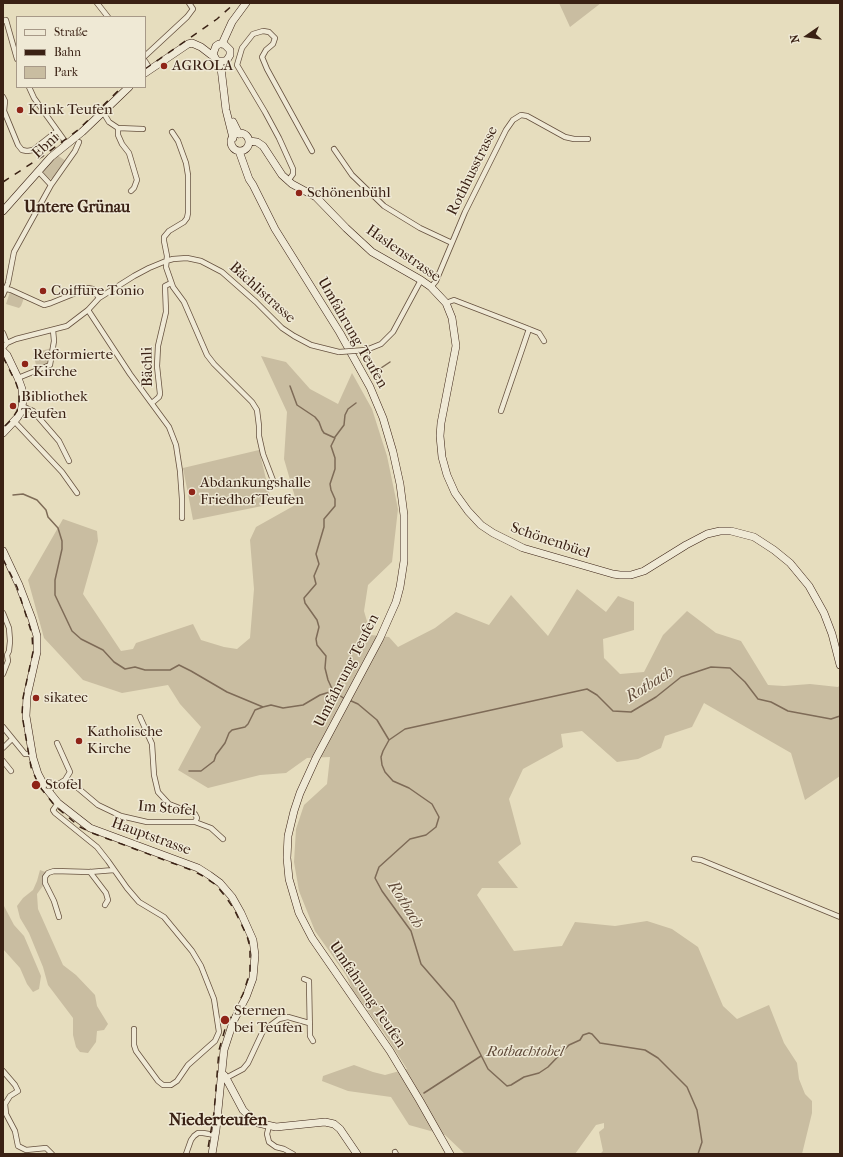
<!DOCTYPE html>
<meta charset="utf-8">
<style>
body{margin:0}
#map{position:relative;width:843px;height:1157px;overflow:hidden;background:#e6ddbe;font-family:"IM FELL French Canon",serif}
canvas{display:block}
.frame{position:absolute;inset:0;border:4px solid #3a2114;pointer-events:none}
.legend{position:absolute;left:16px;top:16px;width:130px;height:72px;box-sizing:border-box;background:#efe9d5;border:1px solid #a79988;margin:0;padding:5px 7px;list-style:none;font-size:12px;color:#3a2114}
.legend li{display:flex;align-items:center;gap:8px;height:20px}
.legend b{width:20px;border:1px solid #a79988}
.north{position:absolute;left:787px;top:16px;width:40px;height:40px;-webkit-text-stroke:3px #efe9d5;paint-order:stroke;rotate:257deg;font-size:11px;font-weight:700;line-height:16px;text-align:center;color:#3a2114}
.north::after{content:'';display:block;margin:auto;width:14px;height:18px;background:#3a2114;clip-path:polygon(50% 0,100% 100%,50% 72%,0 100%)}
</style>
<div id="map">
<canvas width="843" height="1157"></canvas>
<div class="frame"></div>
<ul class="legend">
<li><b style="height:5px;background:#efe9d5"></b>Straße</li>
<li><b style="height:5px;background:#3a2114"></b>Bahn</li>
<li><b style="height:11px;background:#c9bda1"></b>Park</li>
</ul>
<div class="north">N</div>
</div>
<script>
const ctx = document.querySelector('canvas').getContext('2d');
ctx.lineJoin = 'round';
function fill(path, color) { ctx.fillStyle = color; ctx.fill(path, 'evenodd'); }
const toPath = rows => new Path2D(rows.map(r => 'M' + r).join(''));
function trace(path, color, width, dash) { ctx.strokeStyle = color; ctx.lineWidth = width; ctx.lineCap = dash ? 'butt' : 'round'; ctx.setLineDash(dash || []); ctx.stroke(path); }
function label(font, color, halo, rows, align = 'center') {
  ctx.font = font + ' "IM FELL French Canon",serif'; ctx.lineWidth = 3; ctx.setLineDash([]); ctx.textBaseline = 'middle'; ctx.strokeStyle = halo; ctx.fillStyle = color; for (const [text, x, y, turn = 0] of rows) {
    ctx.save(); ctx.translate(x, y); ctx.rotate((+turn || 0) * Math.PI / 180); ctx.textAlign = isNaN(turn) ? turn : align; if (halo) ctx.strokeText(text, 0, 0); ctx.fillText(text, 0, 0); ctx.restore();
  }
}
fill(toPath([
 [559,3,601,3,570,27],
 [57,155,66,161,53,178,50,179,44,173,43,169],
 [10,292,24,298,21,306,19,308,6,304],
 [52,348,49,365,37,369,33,353],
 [261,356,286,362,310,389,338,404,352,373,372,409,387,456,398,509,392,562,368,585,364,611,371,635,389,637,398,647,435,628,456,612,489,625,511,595,548,636,577,589,606,612,618,596,634,602,634,630,603,639,604,658,620,674,644,672,663,635,687,611,716,633,741,641,768,685,784,686,810,684,838,687,840,685,840,776,805,800,791,753,704,703,692,727,665,736,661,748,638,759,617,762,582,731,561,734,563,747,523,769,509,799,521,844,498,862,518,888,482,888,477,895,514,951,562,946,575,922,615,926,647,921,672,929,698,947,723,1006,737,1019,769,1005,784,1043,797,1063,799,1079,805,1094,812,1101,812,1113,802,1154,600,1154,603,1151,599,1132,604,1128,604,1123,596,1125,575,1154,465,1154,445,1135,409,1125,391,1097,348,1091,322,1081,323,1076,354,1065,373,1072,385,1075,407,1069,384,1033,352,989,346,975,315,931,299,891,294,862,296,829,304,805,327,784,330,757,307,758,286,773,260,775,208,788,178,770,201,727,180,704,168,685,122,693,83,680,44,638,28,580,63,519,97,531,98,541,83,594,121,651,133,649,136,643,193,624,201,640,224,647,237,649,250,638,254,589,250,540,256,527,297,504,284,459,287,412],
 [259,450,272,504,193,520,183,468],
 [40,870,48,873,45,883,37,894,38,909,63,965,76,975,95,995,97,1006,108,1024,104,1030,97,1031,96,1042,88,1053,80,1052,76,1047,73,1035,73,1018,48,985,43,967,29,933,20,918,17,906,23,898,33,890,37,881],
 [3,900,4,906,14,925,24,936,41,976,39,989,33,992,27,984,20,968,3,949]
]), '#c9bda1');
trace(toPath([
 [375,378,381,368,390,362],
 [290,386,297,405,315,417,319,422,322,430,324,433,335,438,331,446,335,458,335,469,330,484,331,490,335,499,335,506,324,519,324,527,316,554,319,564,314,576,316,584,304,598,305,603,317,620,319,627,316,639,317,645,326,656,325,668,328,680,333,691],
 [335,437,344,425,345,415,348,409,356,403],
 [13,495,23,494,37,500,46,510,48,517,58,528,62,541,62,549,55,580,55,595,72,631,81,639,103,650,114,662,125,669,135,667,145,670,170,670,179,665,191,671,227,692,263,707,271,705,283,708,303,705,320,695,333,691,345,699],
 [349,700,358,704,377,720,389,740],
 [189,771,201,771,214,761,216,755,225,743,229,733,232,730,245,727,248,724,255,710,263,707],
 [424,1093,481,1056],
 [698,1154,702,1142,697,1110,687,1087,658,1058,645,1050,600,1043,592,1034,589,1033,583,1035,580,1040,569,1045,548,1067,539,1073,524,1077,511,1085,507,1086,488,1069,454,1002,421,964,411,931,382,891,375,878,379,867,410,839,426,835,436,827,439,817,432,804,409,788,393,781,385,772,382,765,381,757,383,751,389,740,405,729,587,689,597,695,613,711,631,712,656,697,681,677,711,667,730,668,745,682,758,699,771,702,788,711,831,719,840,716]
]), '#7e6b57', 1.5);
const street = toPath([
 [97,3,108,17],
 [3,21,6,20,17,59],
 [145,56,187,17,193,9,189,3],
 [145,61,150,69],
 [29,87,34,98,67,144],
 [3,97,5,101,4,111,18,145,22,150,27,151,33,150,57,131],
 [103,112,109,122,118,128,143,129],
 [118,128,118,135,122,144,129,153,137,180,134,188,131,191],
 [172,132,178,141,186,163,188,175,188,213,187,218,184,222,169,231,164,237,164,241,167,256,166,267,173,287,184,302,207,355,214,364,252,402,257,410,259,426,259,436,263,454,274,483],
 [334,149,352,175,384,206,420,228,452,243],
 [288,181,293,174,293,169,279,138,265,112,237,65,242,48,253,34,263,31,269,32,275,38,273,44,266,50,262,57,267,69,312,151],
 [51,185,75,151,79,142],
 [431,287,436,281,465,212,506,130,513,120,521,115,527,116,565,137,574,139,588,139],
 [3,288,11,290,44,305,51,303,88,288,93,289,99,298],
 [3,295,8,283,14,252,51,185,38,171],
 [446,303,454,300,524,327,539,333,544,341],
 [88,310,130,374,169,427,176,445,180,471,182,499,182,518],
 [3,333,7,343],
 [3,348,7,343,16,339,67,326,88,310,99,298,134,276,149,268,166,261,173,259,187,258,201,261,222,272,256,302,282,328,294,336,311,345,339,352],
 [366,350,381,344,393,332,421,280],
 [18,378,50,365,54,341,53,330],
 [152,403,159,397,160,394,157,366,158,346,166,312,165,286,171,283],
 [22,406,33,411,59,441,69,461],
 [501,411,529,329],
 [15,422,62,472,77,493],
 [3,613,9,628,10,641,9,651,7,655,8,661,3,674],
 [140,717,152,744,154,775,158,792,169,804,195,814,197,818,195,822],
 [3,727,25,754,32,754],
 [57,743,70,772,65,780],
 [3,748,12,739],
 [3,761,11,771],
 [47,791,65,780,72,783,98,805,121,816,147,822,195,822,211,828,223,839],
 [58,803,53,810,55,813,97,847,108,861,127,888,139,902,164,917,192,951,201,966,214,999,219,1032],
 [694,859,701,860,840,917],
 [90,872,106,893,108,900,105,905],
 [59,917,54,901,45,883,45,877,48,873,54,871,90,872,114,870],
 [304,979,309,981,310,1036,313,1041],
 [134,1029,134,1045,136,1051,158,1081,163,1085,171,1085,177,1081,188,1065,215,1041,219,1032],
 [3,1071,15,1085,18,1091,10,1096,5,1104,6,1114,15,1131,18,1146,26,1150,46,1148,52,1154],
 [226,1078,243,1069,248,1063,263,1031,279,1019,288,1017,309,1023],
 [269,1126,267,1134,269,1142,276,1147,284,1149,293,1154],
 [395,1152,396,1154],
 [186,1154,191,1140,194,1136,198,1133,203,1133,215,1135]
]);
const secondary = toPath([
 [222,44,232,22,246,3],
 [218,61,224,61,227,60,230,55,230,50,224,44,219,44,216,46,213,54,221,68,226,110,233,138],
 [145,73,188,44,192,43,201,47,214,57],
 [233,122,239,134],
 '231 142a9 9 0 1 1 18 0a9 9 0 1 1-18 0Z',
 [249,141,257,142,263,146,282,175,292,184,316,197,346,228,372,252,421,280,431,287,446,303,452,318,456,346,441,423,440,436,442,457,447,475,455,493,468,511,481,525,493,533,523,548,613,574,620,575,631,575,644,571,686,545,707,534,720,531,731,531,754,537,774,550,790,563,809,586,824,613,832,634,840,665],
 [239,151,249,179,253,185,275,229,340,333,370,387,383,418,393,452,400,484,404,515,404,561,400,587,396,602,380,638,316,758,300,793,294,811,288,836,287,858,289,879,299,913,312,938,390,1051,420,1101,450,1154],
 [3,211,51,157,82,132,129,87],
 [3,351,7,355,18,378,22,389,23,400,21,412,17,418,3,433],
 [3,551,19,585,32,619,37,636,37,652,27,696,26,716,33,758,38,774,45,787,58,803,90,828,198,868,209,875,220,883,232,897,241,913,253,940,255,955,253,978,246,997,233,1022,224,1050,216,1130,212,1154],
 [221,1075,224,1075,226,1078,243,1110,248,1115,258,1123,276,1127,325,1122,334,1124,340,1129,357,1154]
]);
trace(street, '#65503e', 6);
trace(secondary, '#3a2114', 8);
trace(street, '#efe9d5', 4.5);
trace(secondary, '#efe9d5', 7);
trace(toPath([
 [145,69,217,19,235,3],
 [3,182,43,156,78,130,122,87],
 [3,357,16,383,19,392,19,402,17,411,12,419,3,428],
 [3,559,17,587,32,634,33,652,23,698,22,715,31,767,39,786,55,806,80,827,92,833,191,870,203,876,216,885,225,896,234,909,247,936,250,947,250,972,243,994,225,1029,219,1050,214,1113,207,1154]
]), '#3a2114', 1.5, [7, 7]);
const streetBridge = toPath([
 [339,352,366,350]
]);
trace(streetBridge, '#65503e', 6, []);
trace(streetBridge, '#efe9d5', 4.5);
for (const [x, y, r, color] of [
 [164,66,4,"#8f2418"],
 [20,110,4,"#8f2418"],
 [299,193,4,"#8f2418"],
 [43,291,4,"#8f2418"],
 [25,364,4,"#8f2418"],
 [13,406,4,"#8f2418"],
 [192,492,4,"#8f2418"],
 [36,698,4,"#8f2418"],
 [79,741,4,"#8f2418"],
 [36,785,5,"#8f2418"],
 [225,1020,5,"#8f2418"]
]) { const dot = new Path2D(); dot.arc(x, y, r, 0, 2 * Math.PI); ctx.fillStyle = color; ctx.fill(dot); trace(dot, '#efe9d5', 1.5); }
label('15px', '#3a2114', '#efe9d5', [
 ["AGROLA",172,66],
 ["Klink Teufen",28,110],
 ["Schönenbühl",307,193],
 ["Coiffure Tonio",51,291],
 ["Reformierte",33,355],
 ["Kirche",33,372],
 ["Bibliothek",21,397],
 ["Teufen",21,414],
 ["Abdankungshalle",200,483],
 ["Friedhof Teufen",200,500],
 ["sikatec",44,698],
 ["Katholische",87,732],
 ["Kirche",87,749],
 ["Stofel",45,785],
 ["Sternen",234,1011],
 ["bei Teufen",234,1028]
], 'left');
label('15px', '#3a2114', '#efe9d5', [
 ["Ebni",46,146,-43],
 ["Rothhusstrasse",473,171,-64],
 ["Haslenstrasse",403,254,35],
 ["Bächlistrasse",262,293,42],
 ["Umfahrung Teufen",352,333,60],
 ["Bächli",148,367,-91],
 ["Schönenbüel",550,541,19],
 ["Umfahrung Teufen",347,671,-63],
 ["Im Stofel",167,809,5],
 ["Hauptstrasse",151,837,20],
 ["Umfahrung Teufen",367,995,56]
]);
label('italic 15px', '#5e4837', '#efe9d5', [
 ["Rotbachtobel",525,1052]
]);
label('bold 16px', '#3a2114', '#efe9d5', [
 ["Untere Grünau",77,208]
]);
label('italic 16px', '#624c3b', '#efe9d5', [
 ["Rotbach",650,685,-32],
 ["Rotbach",405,905,58]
]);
label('bold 17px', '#3a2114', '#efe9d5', [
 ["Niederteufen",218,1121]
]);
</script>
